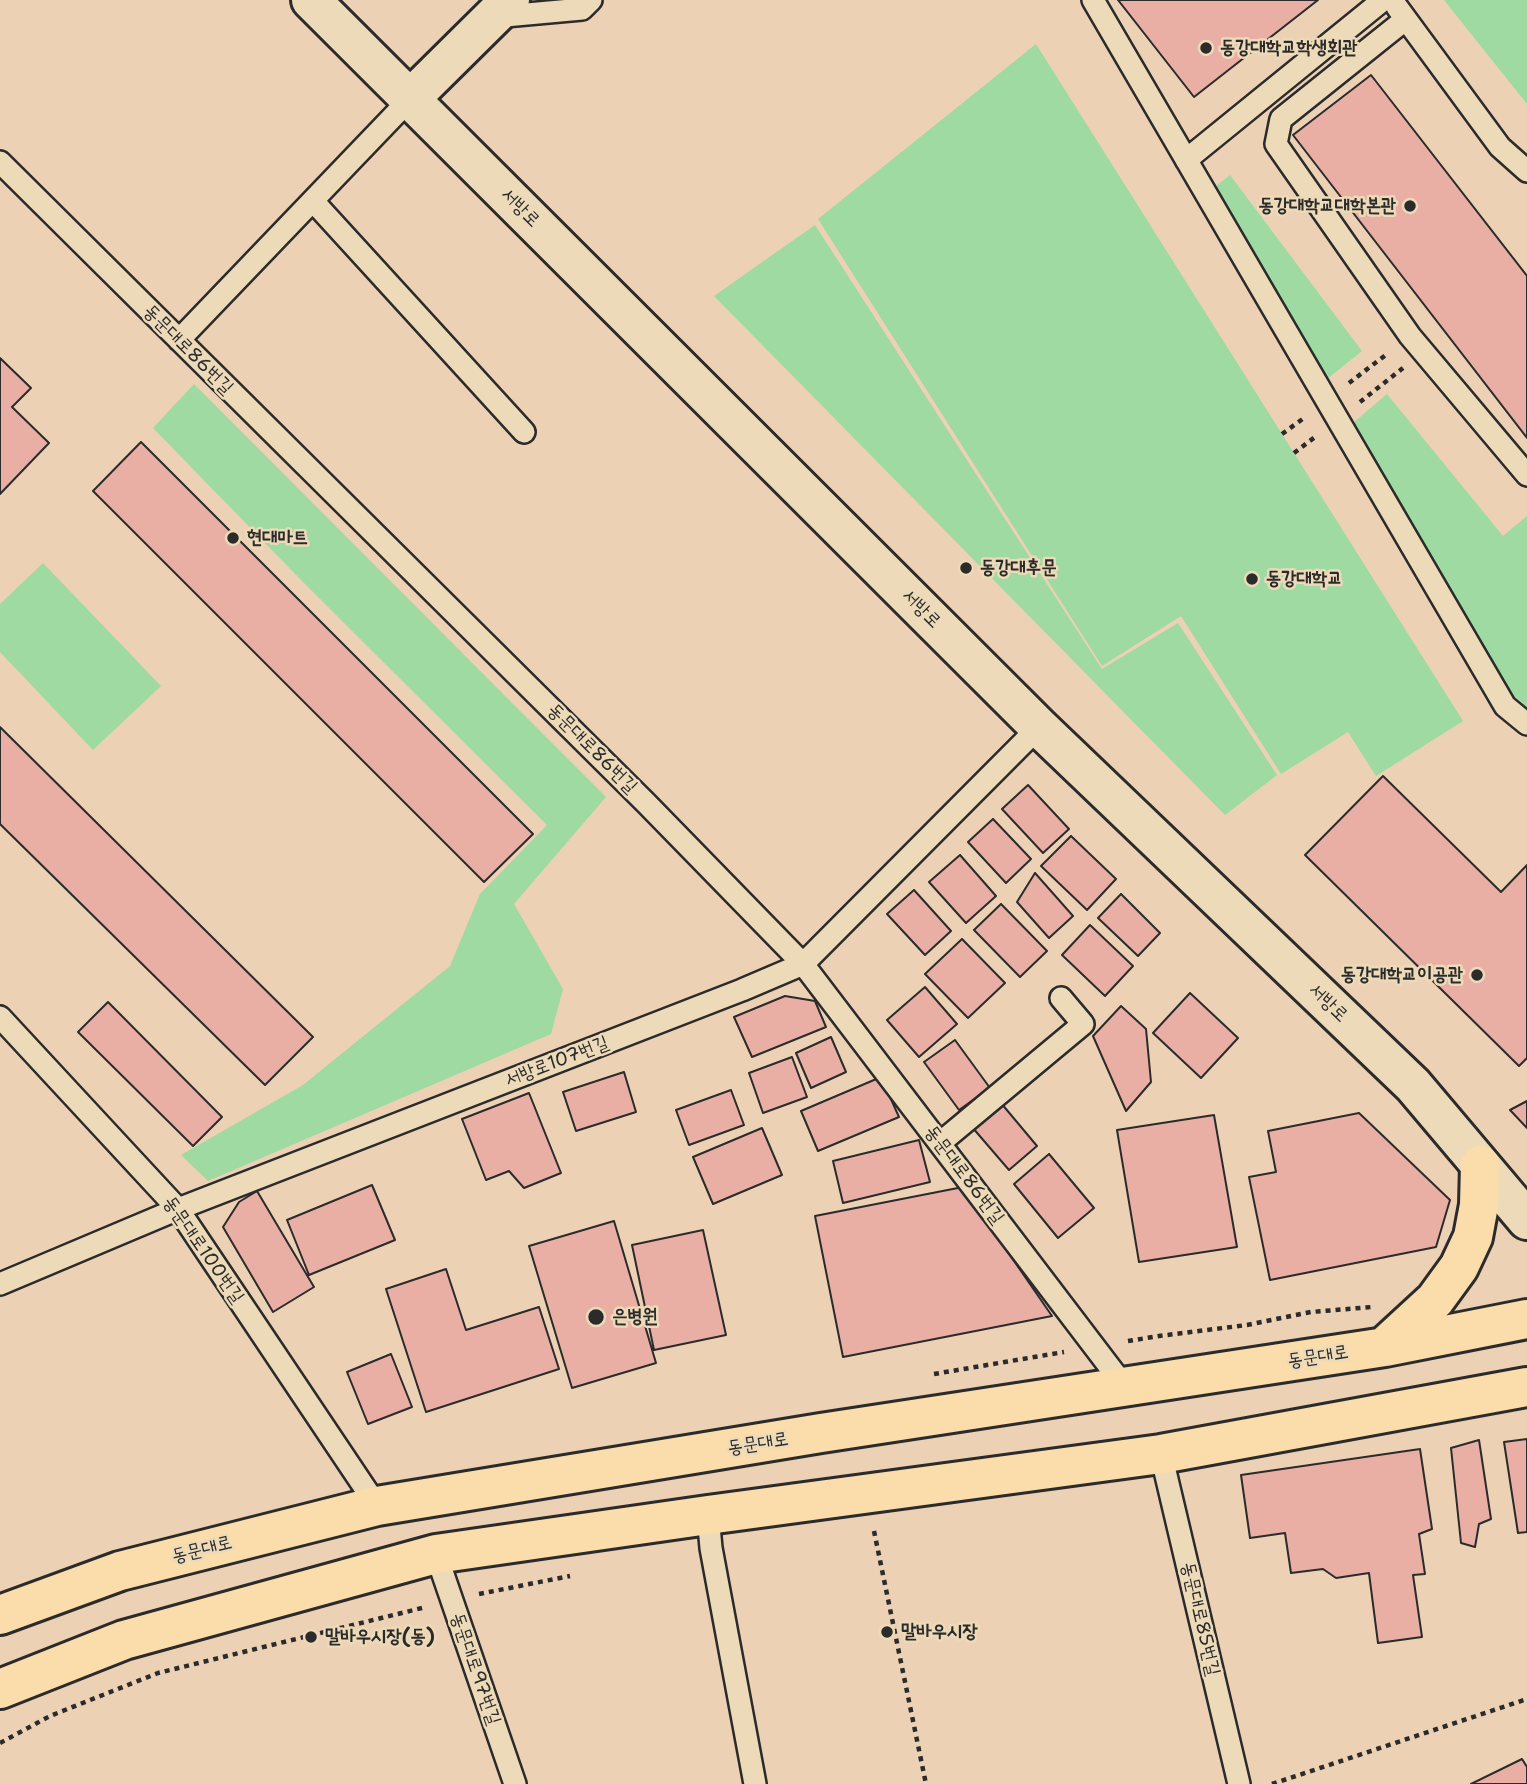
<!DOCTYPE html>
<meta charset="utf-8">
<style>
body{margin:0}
canvas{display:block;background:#ecd1b4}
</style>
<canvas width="1527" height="1784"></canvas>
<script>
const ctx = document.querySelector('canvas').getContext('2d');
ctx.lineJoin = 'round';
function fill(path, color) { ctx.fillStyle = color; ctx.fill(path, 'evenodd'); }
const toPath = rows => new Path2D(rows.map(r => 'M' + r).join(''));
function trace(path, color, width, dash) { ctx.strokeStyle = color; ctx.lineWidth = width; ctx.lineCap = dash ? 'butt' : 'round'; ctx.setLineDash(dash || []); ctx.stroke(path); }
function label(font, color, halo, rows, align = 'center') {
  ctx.font = font + ' "Shantell Sans","Poor Story",sans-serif'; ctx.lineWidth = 5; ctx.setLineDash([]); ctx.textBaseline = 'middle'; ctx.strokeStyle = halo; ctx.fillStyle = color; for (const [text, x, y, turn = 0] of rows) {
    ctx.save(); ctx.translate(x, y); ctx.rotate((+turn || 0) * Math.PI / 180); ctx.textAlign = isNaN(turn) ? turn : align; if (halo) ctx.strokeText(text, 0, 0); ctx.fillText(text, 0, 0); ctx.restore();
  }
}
fill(toPath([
 [1444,0,1527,0,1527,104],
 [1036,44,1463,721,1376,776,1348,732,1281,774,1181,616,1102,666,818,219],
 [1230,175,1362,351,1327,379,1216,186],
 [815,225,1102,669,1178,623,1277,775,1225,815,714,296],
 [194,384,606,797,514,904,563,989,551,1034,208,1181,181,1155,303,1085,450,966,480,894,547,825,304,583,153,428],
 [1387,394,1503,536,1527,516,1527,707,1508,691,1353,423],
 [43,563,161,686,93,750,0,652,0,604]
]), '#9edaa1');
const building = toPath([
 [1118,0,1318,0,1194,97,1118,0],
 [1371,75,1527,276,1527,438,1293,135,1371,75],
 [0,358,31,388,12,407,49,443,0,494,0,358],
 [141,442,533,834,484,882,93,491,141,442],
 [0,727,313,1037,265,1085,0,824,0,727],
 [1383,776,1501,892,1527,865,1527,1058,1519,1066,1305,855,1383,776],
 [1028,785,1069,829,1043,853,1002,809,1028,785],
 [993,819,1031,859,1006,883,968,842,993,819],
 [1071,836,1116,879,1087,910,1041,866,1071,836],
 [960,855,996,896,966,923,929,882,960,855],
 [1035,873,1073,916,1049,938,1017,902,1035,873],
 [914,890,951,931,925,955,887,914,914,890],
 [1121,894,1160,933,1138,956,1098,918,1121,894],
 [1001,904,1047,951,1020,977,974,930,1001,904],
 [1090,925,1133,966,1105,996,1062,955,1090,925],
 [962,939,1005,983,968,1018,925,974,962,939],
 [925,987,957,1024,919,1057,887,1020,925,987],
 [1190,993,1238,1038,1201,1078,1153,1033,1190,993],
 [785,996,815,1001,826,1027,752,1057,734,1017,785,996],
 [108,1002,222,1117,193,1146,78,1032,108,1002],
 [1121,1006,1146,1029,1151,1082,1126,1111,1093,1036,1121,1006],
 [831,1037,846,1072,811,1088,796,1053,831,1037],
 [955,1040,990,1088,959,1110,924,1062,955,1040],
 [792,1057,807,1097,763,1113,749,1073,792,1057],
 [624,1072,636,1112,576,1131,563,1092,624,1072],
 [881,1077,899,1117,818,1151,801,1111,881,1077],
 [731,1090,744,1125,689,1145,676,1110,731,1090],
 [529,1093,561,1173,524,1188,509,1171,486,1180,462,1119,529,1093],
 [1527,1101,1527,1128,1510,1110,1527,1101],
 [1001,1103,1037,1146,1009,1170,972,1127,1001,1103],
 [1359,1113,1450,1200,1436,1247,1270,1280,1249,1177,1276,1172,1268,1131,1359,1113],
 [1214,1115,1237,1247,1139,1262,1117,1130,1214,1115],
 [762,1128,782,1175,713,1204,693,1157,762,1128],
 [919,1140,930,1182,843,1203,833,1161,919,1140],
 [1049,1154,1094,1208,1058,1238,1014,1184,1049,1154],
 [372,1185,395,1240,309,1275,287,1220,372,1185],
 [963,1187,1052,1316,843,1357,815,1216,963,1187],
 [257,1191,314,1287,273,1312,223,1227,239,1202,257,1191],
 [614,1221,656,1363,572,1388,529,1246,614,1221],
 [703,1230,726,1335,654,1350,632,1245,703,1230],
 [446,1269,466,1330,539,1307,559,1369,426,1412,386,1289,446,1269],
 [391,1354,412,1407,368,1424,347,1372,391,1354],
 [1527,1439,1527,1532,1518,1533,1504,1442,1527,1439],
 [1479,1440,1491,1519,1479,1524,1475,1547,1461,1543,1451,1448,1479,1440],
 [1420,1449,1432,1529,1419,1534,1425,1574,1413,1575,1422,1637,1378,1643,1369,1573,1336,1578,1323,1569,1291,1573,1285,1533,1250,1538,1241,1475,1420,1449],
 [1522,1759,1527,1767,1527,1784,1471,1784,1522,1759]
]);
fill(building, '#e9afa4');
trace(building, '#2b2b2b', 2);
const service = toPath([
 [1093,0,1505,706,1527,724],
 [1397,7,1500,147,1527,171],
 [494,17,582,9,591,0],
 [1406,19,1281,119,1276,144,1410,336,1527,475],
 [1186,160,1383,0],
 [0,162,646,803,803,964,1125,1387],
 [313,201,524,432],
 [179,340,410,99],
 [0,1017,178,1209,377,1506],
 [940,1143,1083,1024,1061,998],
 [0,1284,178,1209,742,990,803,964,1039,727],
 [1161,1454,1239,1784],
 [708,1515,711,1548,755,1784],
 [436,1554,515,1784]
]);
const tertiary = toPath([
 [410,99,510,0]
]);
const secondary = toPath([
 [311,0,1039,727,1413,1085,1527,1220]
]);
const primary = toPath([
 [1385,1346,1435,1300,1459,1267,1473,1237,1479,1205,1480,1165],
 [0,1615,120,1571,377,1506,821,1433,1385,1347,1527,1319],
 [0,1689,124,1640,436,1554,708,1515,1161,1454,1527,1387]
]);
trace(service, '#2b2b2b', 26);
trace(tertiary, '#2b2b2b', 44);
trace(secondary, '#2b2b2b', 44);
trace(primary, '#2b2b2b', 44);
trace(toPath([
 [1349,383,1387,354],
 [1360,402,1403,368],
 [1282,434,1304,418],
 [1294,453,1315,437],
 [1128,1341,1159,1336,1247,1325,1311,1312,1372,1307],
 [934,1374,1064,1352],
 [874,1531,926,1784],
 [479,1594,570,1576],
 [0,1743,50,1716,158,1673,426,1607],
 [1272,1784,1527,1699]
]), '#2b2b2b', 4.5, [5, 5]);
trace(service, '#eddab8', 21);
trace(tertiary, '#eddab8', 38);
trace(secondary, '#eddab8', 38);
trace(primary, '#fbddab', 38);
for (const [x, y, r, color] of [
 [1206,48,7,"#2b2b2b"],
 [1410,206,7,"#2b2b2b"],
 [233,538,7,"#2b2b2b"],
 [966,568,7,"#2b2b2b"],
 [1252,579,7,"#2b2b2b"],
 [1477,975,7,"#2b2b2b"],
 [596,1317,9,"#2b2b2b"],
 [887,1632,7,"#2b2b2b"],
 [311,1637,7,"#2b2b2b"]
]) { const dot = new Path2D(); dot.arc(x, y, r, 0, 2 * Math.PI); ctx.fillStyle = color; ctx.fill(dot); trace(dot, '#eddab8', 2.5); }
label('bold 19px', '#2b2b2b', '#eddab8', [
 ["동강대학교학생회관",1220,48],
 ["동강대학교대학본관",1396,206,"right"],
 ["현대마트",247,538],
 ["동강대후문",980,568],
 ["동강대학교",1266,579],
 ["동강대학교이공관",1463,975,"right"],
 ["은병원",612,1317],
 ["말바우시장",901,1632],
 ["말바우시장(동)",325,1637]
], 'left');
label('19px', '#2b2b2b', '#eddab8', [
 ["서방로",520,208,45],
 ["동문대로86번길",188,350,45],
 ["서방로",921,609,45],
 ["동문대로86번길",592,749,45],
 ["서방로",1328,1003,44],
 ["서방로107번길",557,1062,-21],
 ["동문대로86번길",964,1175,53],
 ["동문대로100번길",203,1250,55],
 ["동문대로",1318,1357,-9],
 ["동문대로",758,1444,-9],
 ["동문대로",202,1550,-14],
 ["동문대로85번길",1200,1619,77],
 ["동문대로97번길",475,1669,71]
]);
</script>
